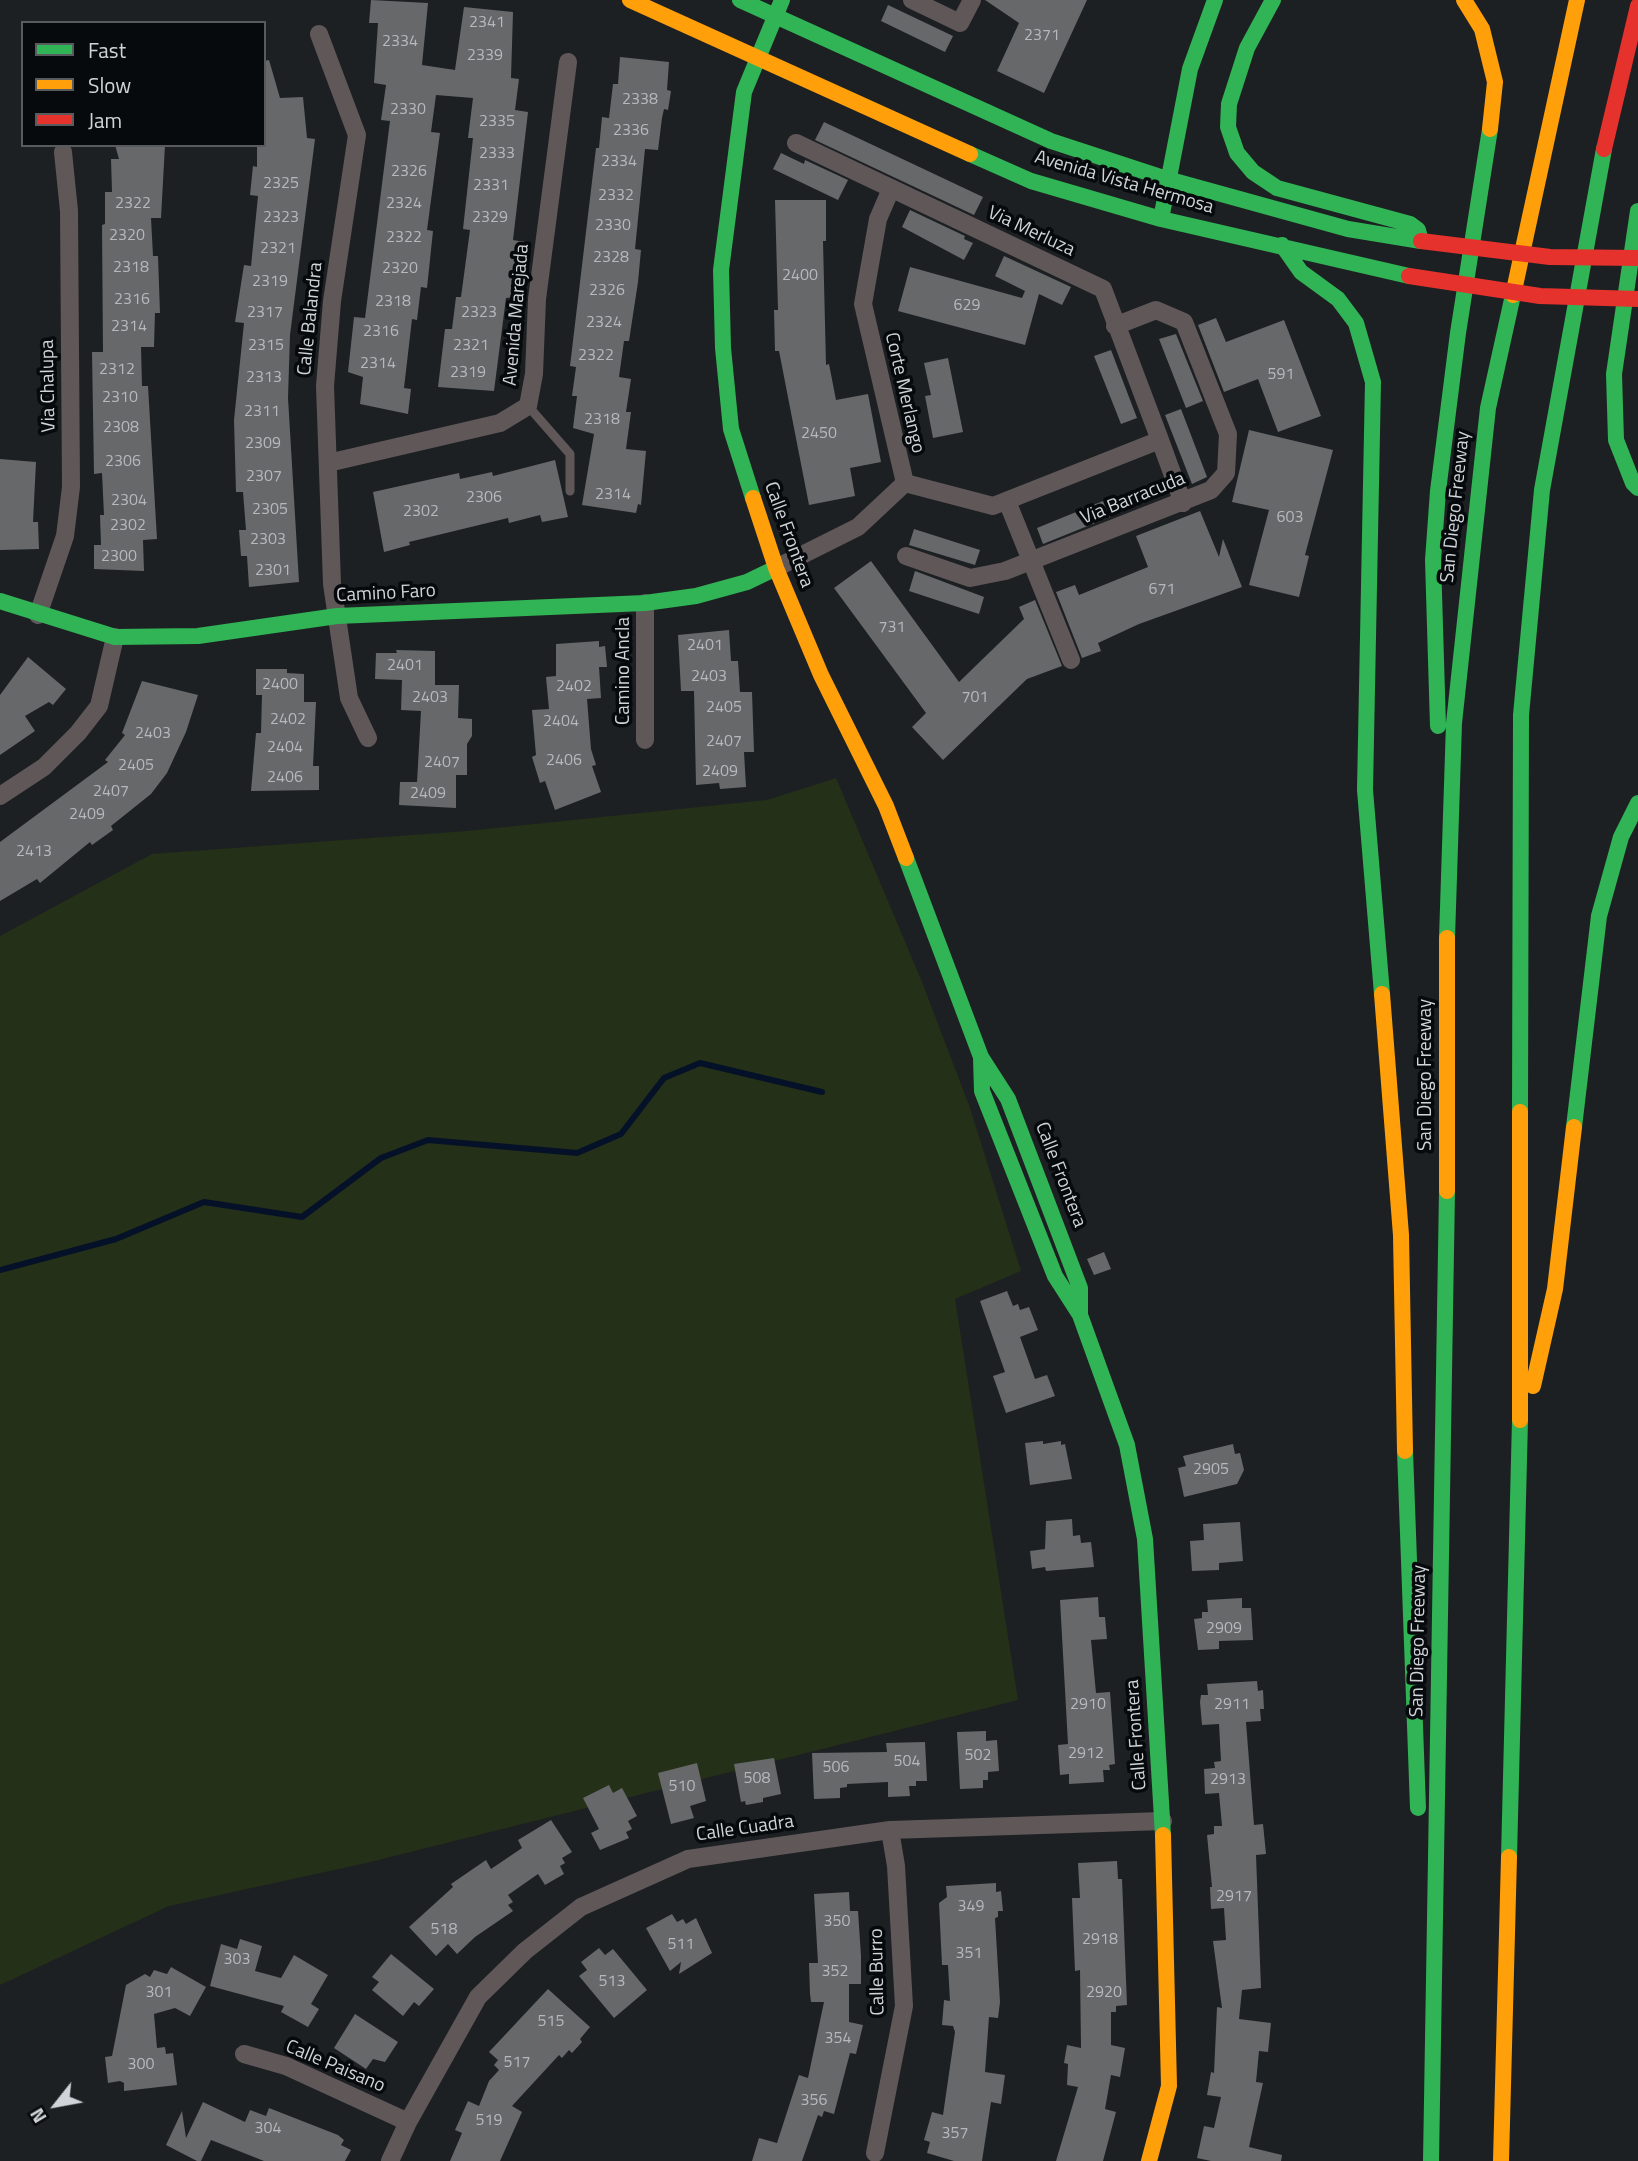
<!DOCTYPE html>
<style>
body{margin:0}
#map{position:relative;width:1638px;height:2161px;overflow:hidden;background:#1d2023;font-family:"Titillium Web",sans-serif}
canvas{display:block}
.legend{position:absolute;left:21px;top:21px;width:245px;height:126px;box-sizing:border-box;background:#070a0c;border:2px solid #575b5e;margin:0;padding:9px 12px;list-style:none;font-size:21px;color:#d0d4d8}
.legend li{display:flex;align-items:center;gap:14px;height:35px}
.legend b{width:35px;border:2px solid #575b5e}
.north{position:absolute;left:21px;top:2070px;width:70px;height:70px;-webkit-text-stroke:5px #070a0c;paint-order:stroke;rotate:239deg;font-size:19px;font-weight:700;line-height:28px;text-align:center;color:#d0d4d8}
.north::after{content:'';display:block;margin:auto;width:24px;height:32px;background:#d0d4d8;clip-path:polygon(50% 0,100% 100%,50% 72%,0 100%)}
</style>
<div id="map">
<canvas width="1638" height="2161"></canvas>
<ul class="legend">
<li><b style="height:9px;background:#30b455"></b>Fast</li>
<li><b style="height:9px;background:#ff9f0a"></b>Slow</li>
<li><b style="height:9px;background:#e5322d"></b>Jam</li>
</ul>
<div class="north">N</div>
</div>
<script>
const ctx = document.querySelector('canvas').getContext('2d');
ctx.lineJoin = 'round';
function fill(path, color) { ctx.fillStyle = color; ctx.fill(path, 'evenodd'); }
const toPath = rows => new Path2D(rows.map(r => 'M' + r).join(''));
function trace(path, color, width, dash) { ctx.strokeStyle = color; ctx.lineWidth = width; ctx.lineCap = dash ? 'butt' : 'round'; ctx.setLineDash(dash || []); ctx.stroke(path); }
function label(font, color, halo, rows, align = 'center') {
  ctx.font = font + ' "Titillium Web",sans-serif'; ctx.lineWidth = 7; ctx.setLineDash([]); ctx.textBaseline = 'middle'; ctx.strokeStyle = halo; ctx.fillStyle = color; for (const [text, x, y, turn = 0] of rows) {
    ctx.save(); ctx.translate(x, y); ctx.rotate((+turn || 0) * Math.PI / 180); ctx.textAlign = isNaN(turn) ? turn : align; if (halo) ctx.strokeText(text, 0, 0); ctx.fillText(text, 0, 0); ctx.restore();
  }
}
fill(toPath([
 [836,778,922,982,970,1108,1021,1271,955,1299,1018,1700,366,1863,169,1906,0,1985,0,936,152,854,467,831,767,800]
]), '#243017');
trace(toPath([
 [0,1270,116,1239,204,1202,302,1217,381,1158,428,1140,577,1153,621,1134,664,1078,700,1063,822,1092]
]), '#051128', 6);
fill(toPath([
 [371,0,428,3,422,65,455,70,464,7,513,12,511,78,519,79,515,110,528,112,513,240,525,242,522,265,517,297,506,298,494,391,438,387,445,329,452,329,456,297,461,297,470,230,463,229,473,138,468,138,473,98,436,95,431,132,440,133,427,230,433,231,427,288,421,287,417,320,412,319,404,388,411,389,408,414,360,404,363,377,348,372,354,317,365,318,390,121,381,120,386,85,374,83,378,23,369,23],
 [985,0,1087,0,1044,93,997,71,1019,23],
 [888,5,953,36,945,52,881,21],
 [620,57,669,62,667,90,671,91,668,110,664,109,662,118,658,150,645,149,635,249,641,250,638,282,629,341,624,341,619,377,631,379,626,412,631,412,626,449,646,451,641,505,638,504,636,513,582,505,594,434,573,428,577,396,572,396,576,367,570,366,596,148,599,148,602,117,609,118,613,84,618,84],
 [269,60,280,98,303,97,307,138,315,139,290,335,288,398,299,582,249,587,247,556,241,556,239,530,246,530,243,492,236,492,234,420,244,323,235,322,244,265,251,266,258,196,250,195,253,166,257,167,257,145,264,145,264,61],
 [824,122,983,197,974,215,815,140],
 [115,145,165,145,161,218,151,218,153,256,158,256,160,313,155,313,154,347,141,347,142,386,148,386,157,539,143,540,144,571,94,569,94,545,101,545,100,515,104,515,102,473,94,474,92,352,103,352,102,225,105,224,105,192,112,192,111,159,119,159],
 [781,153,804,164,805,160,848,180,838,200,773,169],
 [775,200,826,200,826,241,823,241,826,365,829,364,836,400,868,394,881,462,850,468,855,496,809,505,779,351,775,351,774,310,778,310],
 [910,210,965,236,964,239,973,243,964,260,902,227],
 [1004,256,1071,287,1062,305,1039,294,1025,345,898,311,910,267,1022,298,1025,291,995,276],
 [1216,318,1226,342,1284,320,1321,416,1278,432,1258,379,1224,392,1198,325],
 [1176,334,1203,401,1186,408,1159,339],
 [1111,350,1137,418,1121,424,1094,356],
 [948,358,963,432,933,438,925,396,931,395,924,363],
 [1181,409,1207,477,1192,484,1165,415],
 [1249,430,1333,450,1305,555,1309,556,1299,597,1249,585,1269,510,1232,502],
 [0,459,36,462,33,522,38,522,39,549,0,550],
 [555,460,568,517,542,522,540,515,509,523,508,518,409,542,410,545,384,552,373,492,459,473,460,479,492,472,493,476],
 [1103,501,1110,517,1043,544,1037,528],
 [1200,511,1219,557,1223,539,1242,587,1139,624,1098,643,1101,651,1082,658,1056,592,1075,585,1079,595,1148,567,1136,536],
 [914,529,980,550,975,565,909,545],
 [871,561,959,682,1024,619,1019,607,1035,600,1062,666,1027,679,943,760,912,727,926,713,834,588],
 [915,571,984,597,979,614,909,591],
 [729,630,731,661,738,661,740,692,752,692,754,752,744,752,746,787,720,789,719,783,696,785,694,691,681,691,678,635],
 [599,641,599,647,605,646,607,667,599,667,601,698,587,699,591,749,596,765,592,766,601,792,555,810,545,781,540,783,532,757,536,755,532,710,549,709,546,677,556,676,556,644],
 [396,650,435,651,435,685,459,685,458,718,472,719,472,736,467,744,467,775,456,775,456,808,399,805,400,782,417,782,421,711,401,710,402,680,375,679,376,653,397,653],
 [28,657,66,689,53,705,49,702,25,716,35,731,0,755,0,695],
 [256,669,287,669,287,673,304,674,304,702,316,702,313,766,319,766,319,790,251,791,256,733,261,733,262,695,256,695],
 [142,681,198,695,186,732,167,773,151,794,111,826,113,830,92,845,90,842,40,883,37,879,0,901,0,842,108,762,105,760,125,735,122,733],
 [1104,1252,1111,1269,1094,1275,1087,1259],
 [1007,1291,1013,1306,1018,1304,1020,1310,1029,1307,1038,1330,1020,1337,1035,1379,1047,1375,1055,1396,1006,1413,993,1376,1005,1372,980,1301],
 [1043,1441,1043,1444,1061,1441,1061,1445,1065,1444,1072,1479,1030,1485,1025,1443],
 [1233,1444,1235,1454,1240,1453,1244,1470,1237,1484,1184,1497,1178,1468,1186,1466,1183,1456],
 [1072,1519,1073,1536,1080,1535,1081,1543,1091,1542,1094,1567,1046,1571,1045,1567,1032,1569,1030,1551,1045,1549,1046,1521],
 [1240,1522,1243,1561,1219,1563,1219,1570,1192,1571,1190,1541,1204,1540,1203,1524],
 [1098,1597,1099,1617,1105,1617,1107,1639,1091,1640,1096,1693,1110,1692,1115,1764,1109,1765,1110,1770,1103,1770,1104,1782,1069,1784,1069,1774,1060,1775,1058,1745,1068,1744,1060,1600],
 [1242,1598,1242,1608,1251,1608,1253,1640,1219,1641,1219,1649,1198,1650,1194,1619,1202,1618,1202,1612,1208,1612,1207,1600],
 [1257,1681,1258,1691,1263,1690,1264,1709,1260,1709,1261,1721,1246,1722,1254,1825,1263,1824,1266,1854,1256,1855,1261,1988,1242,1990,1239,2019,1271,2023,1268,2052,1259,2051,1256,2082,1263,2083,1249,2147,1282,2155,1281,2161,1211,2161,1197,2158,1204,2126,1214,2128,1221,2097,1207,2095,1211,2072,1214,2073,1217,2007,1222,2008,1213,1941,1226,1940,1224,1908,1211,1909,1210,1887,1212,1887,1207,1835,1214,1834,1214,1826,1222,1826,1219,1793,1205,1794,1204,1769,1215,1768,1214,1762,1221,1761,1219,1724,1202,1725,1200,1702,1201,1695,1208,1695,1207,1684],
 [986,1731,986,1741,997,1740,999,1771,988,1772,988,1780,983,1780,983,1788,960,1789,957,1732],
 [925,1742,927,1781,916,1781,916,1786,909,1786,910,1796,888,1797,888,1782,847,1784,847,1787,840,1788,840,1798,814,1799,812,1753,887,1752,886,1743],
 [774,1758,781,1794,763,1798,763,1802,746,1805,745,1801,741,1802,734,1764],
 [697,1763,706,1801,690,1806,694,1818,671,1824,658,1773],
 [609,1785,613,1793,622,1788,637,1816,628,1821,632,1829,626,1832,629,1838,600,1850,591,1833,599,1829,583,1798],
 [551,1820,572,1852,562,1858,565,1863,560,1866,564,1874,545,1885,538,1874,508,1895,513,1902,508,1905,513,1911,475,1937,457,1954,448,1944,436,1956,409,1927,453,1887,451,1884,486,1860,491,1869,522,1848,518,1840],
 [1117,1861,1118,1879,1122,1879,1127,2005,1116,2006,1116,2012,1111,2012,1111,2045,1125,2048,1120,2077,1111,2075,1105,2109,1116,2112,1103,2161,1056,2161,1078,2087,1067,2085,1068,2064,1064,2063,1067,2045,1081,2048,1080,1970,1075,1971,1072,1898,1080,1898,1078,1863],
 [996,1883,996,1892,1001,1891,1003,1911,998,1911,998,1917,995,1918,1000,2002,998,2018,989,2017,985,2072,1005,2075,1001,2104,991,2102,982,2161,954,2161,927,2153,930,2142,924,2140,932,2112,943,2115,955,2032,953,2026,942,2025,944,2000,950,2001,948,1965,942,1965,939,1903,947,1897,946,1886],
 [849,1892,850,1911,858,1911,861,1956,861,1984,849,1984,849,2022,863,2025,856,2054,850,2053,834,2114,824,2111,822,2117,818,2115,802,2161,752,2161,759,2138,777,2143,799,2075,808,2078,824,2002,811,2002,810,1994,809,1963,818,1963,814,1894],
 [672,1914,677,1922,683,1919,686,1924,696,1918,712,1953,679,1974,681,1962,670,1971,646,1928],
 [240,1939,262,1946,255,1971,281,1978,294,1955,328,1975,311,2004,319,2009,308,2027,281,2012,284,2006,210,1986,221,1944,237,1949],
 [599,1948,605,1955,613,1949,647,1990,614,2018,579,1976,587,1970,581,1962],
 [391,1954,434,1989,419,2006,414,2002,403,2016,372,1990,379,1982,372,1977],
 [171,1967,206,1987,190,2016,175,2008,154,2014,157,2048,165,2047,166,2054,173,2053,177,2085,124,2091,124,2083,120,2081,108,2083,105,2057,112,2056,126,1985,145,1974,150,1977,154,1970,167,1974],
 [548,1989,590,2027,580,2039,582,2042,572,2053,569,2050,562,2058,559,2055,512,2106,522,2112,500,2161,450,2161,462,2133,455,2130,468,2101,479,2106,489,2081,499,2070,494,2065,498,2060,489,2052],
 [355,2014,398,2042,385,2062,373,2059,366,2069,334,2048],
 [203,2102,245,2122,250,2110,266,2116,269,2108,338,2135,344,2140,341,2145,351,2150,345,2161,264,2161,211,2140,201,2161,197,2161,166,2145,182,2111,186,2138]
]), '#66686a');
trace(toPath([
 [528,406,570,454,570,491]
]), '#605759', 9);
trace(toPath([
 [912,0,960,23,972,0],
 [319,34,357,135,332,301,325,386,332,584,349,698,368,738],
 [796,143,1103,289,1160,440],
 [891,189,878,219,863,304,905,483,993,506,1160,440,1183,503],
 [328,463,500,423,528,406,534,374,537,299,568,62],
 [1007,501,1071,660],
 [906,556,970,578,1005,571,1211,490,1226,473,1228,434,1184,322,1156,310,1115,326],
 [776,568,858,527,905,483],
 [645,603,645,740],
 [38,615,65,536,71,487,69,211,63,152],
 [0,796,44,767,78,733,99,706,115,637],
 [244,2054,286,2066,408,2122],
 [875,2153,904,2006,896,1866,890,1830],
 [390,2161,408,2122,478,1997,525,1951,581,1907,688,1859,890,1830,1163,1821]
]), '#605759', 18);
trace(toPath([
 [740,0,1051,141,1167,179,1348,229,1421,241],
 [1273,0,1247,48,1229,104,1228,127,1237,153,1253,172,1277,188,1410,224,1418,230,1421,241],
 [970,154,1031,181,1161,219,1409,276],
 [1638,211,1614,374,1616,440,1633,483,1638,488],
 [1161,219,1190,69,1215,0],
 [1282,245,1301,272,1338,299,1356,323,1373,382,1365,790,1382,994],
 [753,498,731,429,723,348,721,270,744,92,782,0],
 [0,601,115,637,198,636,337,616,645,603,696,596,747,582,776,568],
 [1438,726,1433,560,1438,491,1458,333,1490,129],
 [906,858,981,1057,1008,1099,1080,1288,1080,1315],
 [1447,938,1454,723,1488,408,1513,295],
 [981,1058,982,1091,1055,1276,1080,1315,1127,1445,1145,1539,1163,1835],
 [1520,1112,1521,715,1542,490,1604,149],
 [1574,1127,1599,916,1621,837,1638,803],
 [1405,1451,1418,1808],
 [1509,1857,1520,1420],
 [1431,2161,1447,1191]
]), '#30b455', 16);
trace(toPath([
 [630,0,970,154],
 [1464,0,1482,29,1495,82,1490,129],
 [1513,295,1577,0],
 [753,498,776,568,821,675,886,806,906,858],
 [1382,994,1401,1235,1405,1451],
 [1447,1191,1447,938],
 [1533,1386,1555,1289,1574,1127],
 [1520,1420,1520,1112],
 [1149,2161,1169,2086,1163,1835],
 [1501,2161,1509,1857]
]), '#ff9f0a', 16);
trace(toPath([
 [1604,149,1638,6]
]), '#e5322d', 16);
trace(toPath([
 [1421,241,1550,257,1638,258],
 [1409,276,1540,296,1638,299]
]), '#e5322d', 16);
label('16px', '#b6b9bc', null, [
 ["2341",487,23],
 ["2371",1042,36],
 ["2334",400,42],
 ["2339",485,56],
 ["2338",640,100],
 ["2330",408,110],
 ["2335",497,122],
 ["2336",631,131],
 ["2333",497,154],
 ["2334",619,162],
 ["2326",409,172],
 ["2325",281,184],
 ["2331",491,186],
 ["2332",616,196],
 ["2322",133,204],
 ["2324",404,204],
 ["2323",281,218],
 ["2329",490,218],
 ["2330",613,226],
 ["2320",127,236],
 ["2322",404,238],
 ["2321",278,249],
 ["2328",611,258],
 ["2318",131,268],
 ["2320",400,269],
 ["2400",800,276],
 ["2319",270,282],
 ["2326",607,291],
 ["2316",132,300],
 ["2318",393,302],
 ["629",967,306],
 ["2317",265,313],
 ["2323",479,313],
 ["2324",604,323],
 ["2314",129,327],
 ["2316",381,332],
 ["2315",266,346],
 ["2321",471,346],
 ["2322",596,356],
 ["2314",378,364],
 ["2312",117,370],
 ["2319",468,373],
 ["591",1281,375],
 ["2313",264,378],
 ["2310",120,398],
 ["2311",262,412],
 ["2318",602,420],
 ["2308",121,428],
 ["2450",819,434],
 ["2309",263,444],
 ["2306",123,462],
 ["2307",264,477],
 ["2314",613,495],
 ["2306",484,498],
 ["2304",129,501],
 ["2305",270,510],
 ["2302",421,512],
 ["603",1290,518],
 ["2302",128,526],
 ["2303",268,540],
 ["2300",119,557],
 ["2301",273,571],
 ["671",1162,590],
 ["731",892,628],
 ["2401",705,646],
 ["2401",405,666],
 ["2403",709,677],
 ["2400",280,685],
 ["2402",574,687],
 ["2403",430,698],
 ["701",975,698],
 ["2405",724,708],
 ["2402",288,720],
 ["2404",561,722],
 ["2403",153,734],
 ["2407",724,742],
 ["2404",285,748],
 ["2406",564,761],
 ["2407",442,763],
 ["2405",136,766],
 ["2409",720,772],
 ["2406",285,778],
 ["2407",111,792],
 ["2409",428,794],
 ["2409",87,815],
 ["2413",34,852],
 ["2905",1211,1470],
 ["2909",1224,1629],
 ["2910",1088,1705],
 ["2911",1232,1705],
 ["2912",1086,1754],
 ["502",978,1756],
 ["504",907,1762],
 ["506",836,1768],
 ["508",757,1779],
 ["2913",1228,1780],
 ["510",682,1787],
 ["2917",1234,1897],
 ["349",971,1907],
 ["350",837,1922],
 ["518",444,1930],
 ["2918",1100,1940],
 ["511",681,1945],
 ["351",969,1954],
 ["303",237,1960],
 ["352",835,1972],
 ["513",612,1982],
 ["301",159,1993],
 ["2920",1104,1993],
 ["515",551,2022],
 ["354",838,2039],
 ["517",517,2063],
 ["300",141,2065],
 ["356",814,2101],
 ["519",489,2121],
 ["304",268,2129],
 ["357",955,2134]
]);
label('19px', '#d0d4d8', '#070a0c', [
 ["Avenida Vista Hermosa",1124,183,16],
 ["Via Merluza",1031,232,25],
 ["Avenida Marejada",517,315,-85],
 ["Calle Balandra",311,319,-84],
 ["Via Chalupa",49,386,-91],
 ["Corte Merlango",904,393,77],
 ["Via Barracuda",1133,499,-22],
 ["San Diego Freeway",1456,507,-84],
 ["Calle Frontera",788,535,70],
 ["Camino Faro",386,594,-3],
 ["Camino Ancla",624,671,-90],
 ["San Diego Freeway",1426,1075,-90],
 ["Calle Frontera",1060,1175,69],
 ["San Diego Freeway",1419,1641,-89],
 ["Calle Frontera",1137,1735,-94],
 ["Calle Cuadra",745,1829,-8],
 ["Calle Burro",878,1972,-91],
 ["Calle Paisano",335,2067,23]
]);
</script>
